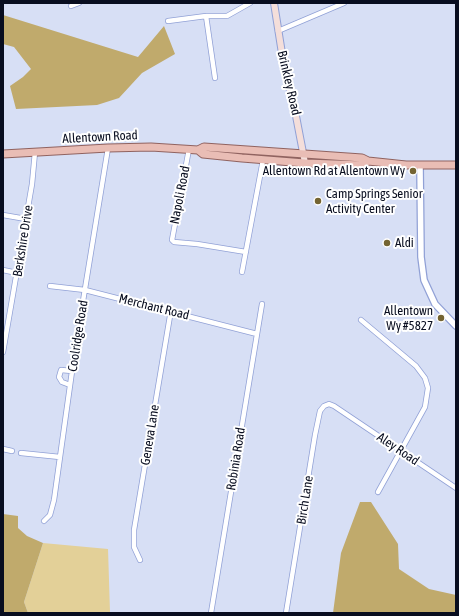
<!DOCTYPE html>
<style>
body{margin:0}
#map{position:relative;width:459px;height:616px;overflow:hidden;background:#d7dff5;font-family:"Asap Condensed",sans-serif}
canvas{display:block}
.frame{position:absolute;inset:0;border:4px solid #080d1f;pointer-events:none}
</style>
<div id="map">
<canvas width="459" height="616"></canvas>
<div class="frame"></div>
</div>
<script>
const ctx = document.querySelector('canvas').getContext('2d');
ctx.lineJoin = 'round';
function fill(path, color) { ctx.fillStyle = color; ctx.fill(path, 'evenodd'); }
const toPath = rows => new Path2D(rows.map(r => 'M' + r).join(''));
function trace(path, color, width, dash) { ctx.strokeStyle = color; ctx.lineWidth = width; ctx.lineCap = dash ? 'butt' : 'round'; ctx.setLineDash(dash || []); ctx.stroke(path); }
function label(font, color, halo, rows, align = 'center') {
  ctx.font = font + ' "Asap Condensed",sans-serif'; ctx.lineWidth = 4; ctx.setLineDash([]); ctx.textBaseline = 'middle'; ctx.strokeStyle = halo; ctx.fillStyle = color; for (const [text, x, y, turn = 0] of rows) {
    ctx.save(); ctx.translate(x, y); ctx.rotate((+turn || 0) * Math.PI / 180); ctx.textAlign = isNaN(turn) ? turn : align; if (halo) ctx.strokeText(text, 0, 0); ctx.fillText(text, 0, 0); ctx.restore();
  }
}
fill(toPath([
 [43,543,108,549,110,613,28,613,24,602]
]), '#e3d098');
fill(toPath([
 [3,15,138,57,164,26,175,54,142,73,119,98,97,105,16,109,10,86,23,77,31,69,14,47,3,44],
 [360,502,371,502,398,544,399,569,429,589,456,595,456,613,333,613,341,553],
 [3,514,18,516,18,528,27,536,43,543,24,602,28,613,3,613]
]), '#c0aa6c');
const minor = toPath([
 [71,6,79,3],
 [206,16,215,78],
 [168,21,206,16,227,16,250,3],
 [278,31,344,3],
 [189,149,172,240,174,242,197,244,246,252],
 [3,215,26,219],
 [3,270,17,273],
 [242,272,263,160],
 [50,286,85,290,257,334],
 [361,320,416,366,425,378,428,388,425,407,378,492],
 [3,352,32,184,35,152],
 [70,385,62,382,59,377,61,370,72,371],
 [3,449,12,451],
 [21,453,60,457],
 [44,521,50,515,54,500,75,350,108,148],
 [140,560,134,547,134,530,171,310],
 [211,613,262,304],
 [286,613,315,435,320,411,324,406,329,404,334,406,456,488]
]);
const tertiary = toPath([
 [420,166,421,257,424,280,435,304,456,326]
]);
const secondary = toPath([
 [274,3,284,66,296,116,305,163]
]);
const primary = toPath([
 [198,150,204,147,362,158,368,161,406,165,456,165],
 [3,154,108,148,151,147,198,150,203,154,242,158,305,163,363,165,368,161]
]);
trace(minor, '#91a1d6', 6);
trace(tertiary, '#91a1d6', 8);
trace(secondary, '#91a1d6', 8);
trace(primary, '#906360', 9);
trace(minor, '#fff', 4.5);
trace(tertiary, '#fff', 5.5);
trace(secondary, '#f4deda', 6);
trace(primary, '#e9bdb5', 7);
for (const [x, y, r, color] of [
 [413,171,4,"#746432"],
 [318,201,4,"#746432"],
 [387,243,4,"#746432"],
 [441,318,4,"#746432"]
]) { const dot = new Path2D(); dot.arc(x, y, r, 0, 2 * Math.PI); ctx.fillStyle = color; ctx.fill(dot); trace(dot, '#fff', 1.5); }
label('13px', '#080d1f', '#fff', [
 ["Brinkley Road",289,83,77],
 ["Allentown Road",100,137,-3],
 ["Napoli Road",180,195,-79],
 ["Berkshire Drive",23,241,-81],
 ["Merchant Road",154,307,14],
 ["Coolridge Road",78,336,-81],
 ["Geneva Lane",150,435,-81],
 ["Aley Road",398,449,34],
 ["Robinia Road",236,459,-81],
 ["Birch Lane",305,500,-81]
]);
label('13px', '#080d1f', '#fff', [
 ["Allentown Rd at Allentown Wy",405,171],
 ["Camp Springs Senior",326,194,"left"],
 ["Activity Center",326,209,"left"],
 ["Aldi",395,243,"left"],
 ["Allentown",433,311],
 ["Wy #5827",433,326]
], 'right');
</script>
